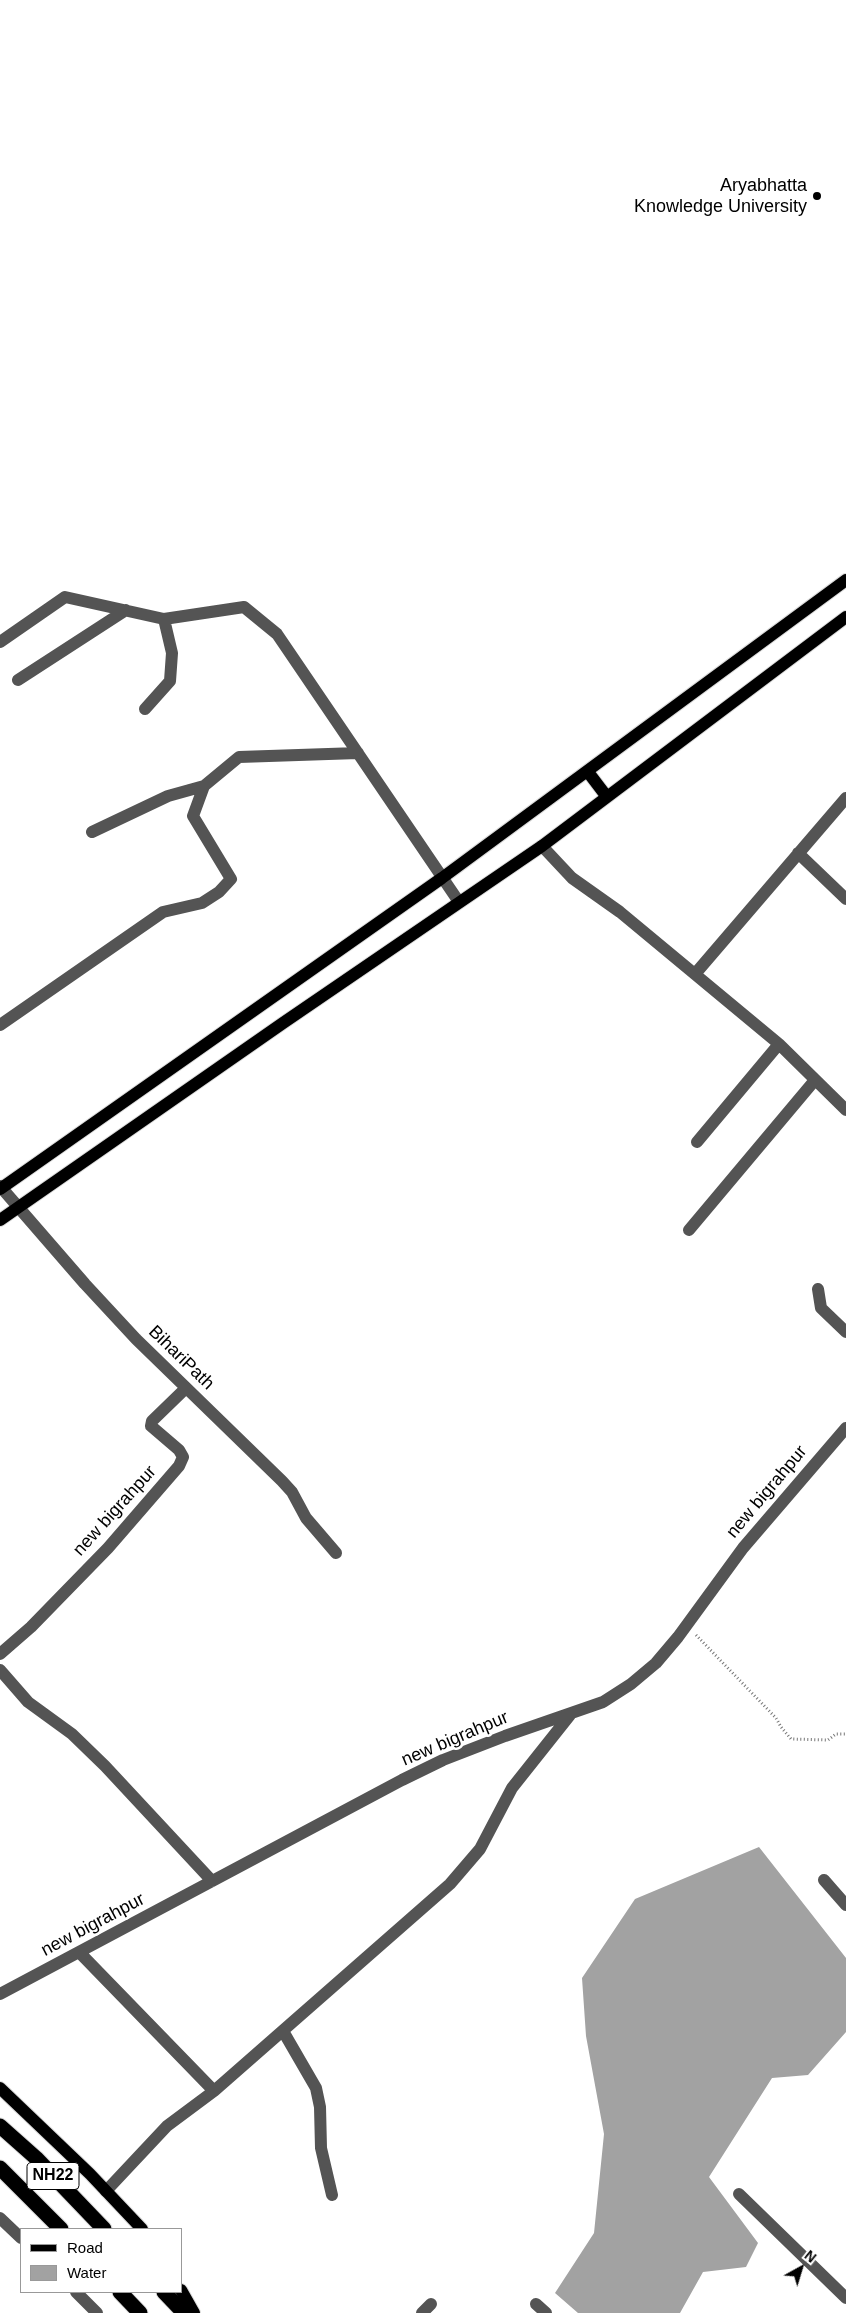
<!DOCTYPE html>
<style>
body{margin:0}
#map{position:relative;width:846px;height:2313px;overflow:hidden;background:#fff;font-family:Helvetica,sans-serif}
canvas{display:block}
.legend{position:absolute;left:20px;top:2228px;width:162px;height:65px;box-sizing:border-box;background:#fff;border:1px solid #999;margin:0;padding:6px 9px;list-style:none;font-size:15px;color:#000}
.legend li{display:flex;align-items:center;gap:10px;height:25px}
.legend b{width:25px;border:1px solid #999}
.north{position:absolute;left:776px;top:2243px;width:50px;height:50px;-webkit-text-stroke:4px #fff;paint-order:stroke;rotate:39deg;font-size:14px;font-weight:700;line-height:20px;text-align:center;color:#000}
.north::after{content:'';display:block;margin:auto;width:18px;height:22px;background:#000;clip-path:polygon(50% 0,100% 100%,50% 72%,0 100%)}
</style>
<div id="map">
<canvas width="846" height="2313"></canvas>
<ul class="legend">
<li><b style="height:6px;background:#000"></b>Road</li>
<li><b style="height:14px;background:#a2a2a2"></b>Water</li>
</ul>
<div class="north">N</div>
</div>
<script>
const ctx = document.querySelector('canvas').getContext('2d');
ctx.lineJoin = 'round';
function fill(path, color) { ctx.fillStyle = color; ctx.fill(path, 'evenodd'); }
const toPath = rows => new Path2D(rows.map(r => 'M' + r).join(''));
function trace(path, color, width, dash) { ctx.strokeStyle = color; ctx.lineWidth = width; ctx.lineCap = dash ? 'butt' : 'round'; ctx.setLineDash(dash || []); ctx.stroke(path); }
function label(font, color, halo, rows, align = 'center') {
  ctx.font = font + ' Helvetica,sans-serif'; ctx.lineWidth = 5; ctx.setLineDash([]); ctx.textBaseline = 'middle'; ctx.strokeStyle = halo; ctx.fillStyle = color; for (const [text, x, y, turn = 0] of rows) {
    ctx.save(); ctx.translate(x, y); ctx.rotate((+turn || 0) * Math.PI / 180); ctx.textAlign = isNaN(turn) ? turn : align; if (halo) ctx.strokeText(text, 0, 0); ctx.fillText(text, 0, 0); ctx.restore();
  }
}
fill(toPath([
 [759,1847,846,1958,846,2032,808,2075,772,2078,709,2177,758,2243,746,2267,703,2272,680,2313,578,2313,555,2293,594,2233,604,2134,586,2036,582,1978,635,1899]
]), '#a2a2a2');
const major = toPath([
 [588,772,607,797],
 [0,1189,442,878,846,580],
 [0,1220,283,1023,542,846,846,617],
 [0,2088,90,2174,142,2229],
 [181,2290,194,2313]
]);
const highway = toPath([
 [0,2126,36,2158,104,2229],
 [0,2168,61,2229],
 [120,2292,140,2313],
 [164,2292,184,2313]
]);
trace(major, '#dbdbdb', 14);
trace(highway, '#dbdbdb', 17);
trace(toPath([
 [696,1635,776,1718,781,1727,791,1739,828,1740,836,1734,846,1734]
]), '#767676', 3, [1, 2.5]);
trace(toPath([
 [0,642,65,597,164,619,244,607,277,634,459,902],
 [18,680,126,610],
 [145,709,170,681,172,653,164,619],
 [92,832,168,796,204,786,239,757,358,753],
 [542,846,572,878,620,912,779,1044,846,1110],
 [798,853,846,899],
 [695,974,846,798],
 [0,1025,163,912,202,903,219,892,231,879,193,816,204,786],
 [697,1142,779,1044],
 [0,1186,85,1284,136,1339,282,1481,292,1492,306,1518,336,1553],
 [689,1230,815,1080],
 [818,1289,821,1308,846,1332],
 [0,1654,31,1627,108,1548,179,1466,183,1457,179,1450,151,1426,152,1421,186,1388],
 [0,1670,28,1702,72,1734,105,1766,212,1881],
 [824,1880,846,1905],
 [79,1952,214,2091],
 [0,1994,402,1780,443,1760,505,1736,603,1702,631,1684,656,1663,678,1637,743,1548,846,1428],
 [283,2031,316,2088,320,2107,321,2148,332,2195],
 [106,2191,167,2126,214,2091,450,1884,480,1849,512,1788,570,1715],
 [739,2194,846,2298],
 [0,2218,21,2238],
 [76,2292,97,2313],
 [536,2304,546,2313],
 [422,2313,431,2304]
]), '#545454', 12);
trace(major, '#000', 12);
trace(highway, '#000', 15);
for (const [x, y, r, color] of [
 [817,196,5,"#000"]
]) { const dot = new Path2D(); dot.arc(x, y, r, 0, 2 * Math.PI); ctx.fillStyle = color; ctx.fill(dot); trace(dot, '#fff', 2); }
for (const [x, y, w] of [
 [53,2176,52]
]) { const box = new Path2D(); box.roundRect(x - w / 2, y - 13.5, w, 27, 4); ctx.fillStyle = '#fff'; ctx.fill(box); trace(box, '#000', 1); }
label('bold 16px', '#000', null, [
 ["NH22",53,2176]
]);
label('18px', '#000', '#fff', [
 ["Aryabhatta",807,186],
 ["Knowledge University",807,207]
], 'right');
label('18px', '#000', '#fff', [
 ["BihariPath",181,1358,44],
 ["new bigrahpur",767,1492,-50],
 ["new bigrahpur",115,1511,-48],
 ["new bigrahpur",455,1739,-23],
 ["new bigrahpur",93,1925,-28]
]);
</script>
